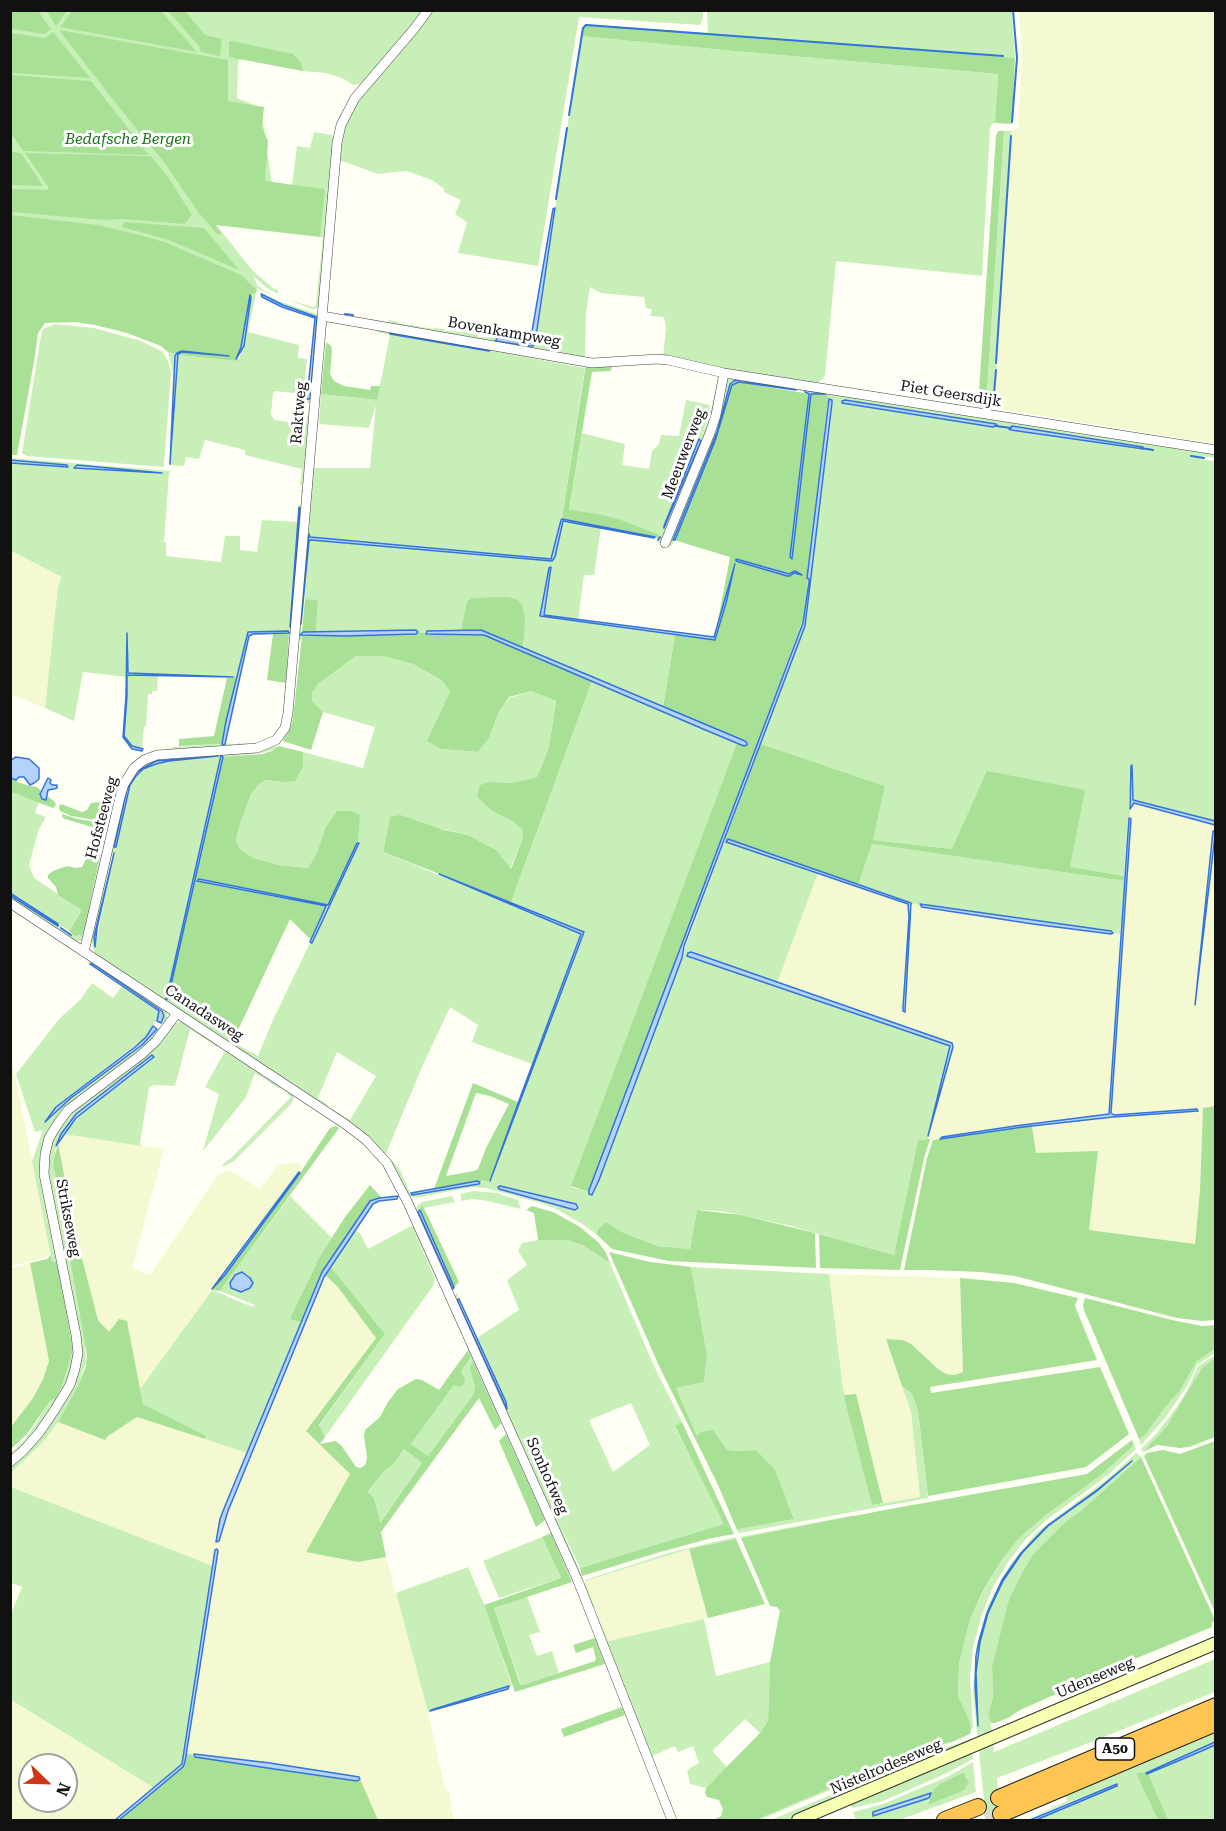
<!DOCTYPE html>
<style>
body{margin:0}
#map{position:relative;width:1226px;height:1831px;overflow:hidden;background:#fffff5;font-family:"Roboto Serif",serif}
canvas{display:block}
.frame{position:absolute;inset:0;border:12px solid #111;pointer-events:none}
.north{position:absolute;left:18px;top:1753px;width:60px;height:60px;box-sizing:border-box;background:#fff;border:2px solid #a0a0a0;border-radius:50%;rotate:113deg;font-size:16px;font-weight:700;line-height:24px;text-align:center;color:#111}
.north::after{content:'';display:block;margin:auto;width:21px;height:27px;background:#d03719;clip-path:polygon(50% 0,100% 100%,50% 72%,0 100%)}
</style>
<div id="map">
<canvas width="1226" height="1831"></canvas>
<div class="frame"></div>
<div class="north">N</div>
</div>
<script>
const ctx = document.querySelector('canvas').getContext('2d');
ctx.lineJoin = 'round';
function fill(path, color) { ctx.fillStyle = color; ctx.fill(path, 'evenodd'); }
const toPath = rows => new Path2D(rows.map(r => 'M' + r).join(''));
function trace(path, color, width, dash) { ctx.strokeStyle = color; ctx.lineWidth = width; ctx.lineCap = dash ? 'butt' : 'round'; ctx.setLineDash(dash || []); ctx.stroke(path); }
function label(font, color, halo, rows, align = 'center') {
  ctx.font = font + ' "Roboto Serif",serif'; ctx.lineWidth = 6; ctx.setLineDash([]); ctx.textBaseline = 'middle'; ctx.strokeStyle = halo; ctx.fillStyle = color; for (const [text, x, y, turn = 0] of rows) {
    ctx.save(); ctx.translate(x, y); ctx.rotate((+turn || 0) * Math.PI / 180); ctx.textAlign = isNaN(turn) ? turn : align; if (halo) ctx.strokeText(text, 0, 0); ctx.fillText(text, 0, 0); ctx.restore();
  }
}
fill(toPath([
 [1019,11,1215,11,1215,444,994,408,1011,131,1018,129,1022,58],
 [10,551,62,577,58,586,45,708,11,694],
 [1134,803,1215,825,1215,832,1213,832,1195,1004,1202,959,1215,836,1216,1106,1203,1108,1200,1190,1195,1244,1089,1230,1098,1154,1036,1153,1032,1126,1113,1117,1198,1110,1197,1109,1114,1115,1111,1113,1130,809],
 [818,873,909,905,904,1012,912,904,920,904,922,907,1033,924,1111,934,1113,933,1120,934,1109,1114,1015,1126,933,1140,928,1139,953,1047,952,1043,777,983],
 [10,1065,13,1065,51,1255,47,1257,11,1266],
 [64,1134,164,1149,132,1268,150,1275,217,1176,227,1170,231,1171,260,1189,278,1165,293,1162,303,1166,251,1235,140,1389,127,1321,109,1333,98,1320,90,1293,75,1232,58,1143],
 [30,1263,49,1361,43,1379,33,1398,11,1427,11,1268],
 [829,1274,960,1278,963,1372,954,1375,946,1374,903,1340,886,1339,911,1412,920,1497,883,1503,856,1395,844,1395],
 [325,1275,337,1286,376,1338,306,1431,350,1474,307,1552,358,1562,386,1557,428,1712,442,1775,446,1790,449,1791,452,1813,456,1820,378,1820,358,1777,270,1763,186,1753,218,1550,215,1550,213,1566,11,1487,11,1473,33,1452,58,1422,105,1440,108,1436,137,1417,247,1453,220,1518,216,1536,217,1542,219,1541,228,1511],
 [689,1549,708,1618,608,1641,585,1582,588,1580],
 [10,1700,154,1788,115,1820,11,1820],
 [30,1765,66,1765,66,1801,30,1801]
]), '#f4f9d1');
fill(toPath([
 [11,11,426,11,362,84,353,85,342,78,326,73,302,71,302,65,241,55,238,63,237,98,261,108,272,184,302,186,292,185,297,146,310,148,314,132,332,135,335,139,320,306,318,308,313,309,288,300,314,307,316,305,323,237,320,237,320,232,214,222,252,270,274,289,278,290,278,294,267,288,253,276,258,286,274,296,257,288,248,332,299,345,298,358,307,359,303,394,275,391,273,393,271,414,274,420,306,424,309,409,307,407,312,409,304,484,300,485,302,469,245,455,245,450,205,440,199,459,186,457,184,466,169,465,173,373,168,352,176,354,169,461,171,464,178,355,238,361,242,350,30,285,11,449],
 [430,11,703,11,703,17,700,25,579,17,538,266,458,253,467,222,455,214,461,200,444,192,444,189,432,180,407,171,378,174,339,160,339,143,351,109],
 [707,11,1012,11,1015,58,860,44,708,33],
 [581,36,723,50,998,74,995,123,992,124,990,128,982,276,836,261,825,376,816,385,739,373,663,357,666,328,664,317,650,316,652,309,646,308,644,297,601,293,590,287,586,313,585,359,357,319,357,317,388,322,389,320,399,322,398,323,434,329,433,328,445,329,444,331,466,332,478,335,478,337,498,338,495,339,529,346,535,343],
 [1004,131,1011,131,994,408,986,407],
 [262,293,284,303,314,313,319,316,310,403,307,403,317,317,283,305,261,294],
 [55,324,94,328,141,341,163,352,169,363,171,373,164,465,163,467,27,456,22,453,41,336,43,329],
 [379,328,586,364,585,367,497,352,585,368,562,519,560,520,553,559,310,537,309,534,301,623,302,636,301,641,299,640,293,707,295,707,294,713,289,731,283,741,312,470,315,468,370,468,376,405,369,428,319,424,321,394,377,400,390,335,377,332],
 [390,333,489,350,489,351,390,334],
 [730,378,1215,452,1215,458,1203,456,1204,460,1216,461,1215,821,1132,800,1131,765,1129,808,1130,809,1130,818,1128,819,1124,876,952,849,873,840,885,786,761,744,805,626,832,403,824,393,805,392,794,389,734,381,717,432,673,539,674,540,672,546,666,545,726,382],
 [845,400,996,424,993,427,842,403,842,401],
 [1012,426,1090,438,1144,448,1144,449,1011,430,1009,428],
 [686,400,710,405,703,434,713,403,711,401,716,400,715,411,664,540,660,543,657,543,660,540,660,535,569,511,582,433,625,444,622,465,649,469,652,451,659,444,661,435,679,436],
 [700,439,680,493,665,527,664,527],
 [10,458,171,471,169,473,164,542,166,543,166,556,221,562,225,536,240,536,240,550,257,552,262,520,298,522,290,627,300,508,299,507,301,504,302,493,300,490,302,490,305,494,287,707,284,706,290,633,247,634,237,676,233,677,127,673,127,634,126,675,158,676,157,691,152,691,152,694,148,694,146,726,144,726,142,749,132,746,124,736,127,696,127,677,83,672,74,721,45,708,58,586,62,577,11,551,11,463,67,467,68,465,11,460],
 [77,465,161,473,162,473,74,468],
 [562,522,601,527,594,575,584,575,578,620,544,615,551,567,540,616,675,635,663,707,523,648,524,642,498,598,472,598,467,601,461,630,427,631,426,633,417,633,416,630,316,632,318,600,305,599,309,540,311,540,552,561,555,557],
 [356,656,383,656,413,664,438,678,444,683,450,692,442,749,478,752,489,738,499,712,509,698,531,691,556,701,549,747,537,777,512,783,490,782,494,812,512,821,522,829,523,837,510,869,496,850,468,835,390,817,383,852,581,934,532,1064,472,1042,478,1025,450,1007,422,1067,385,1156,331,1112,332,1109,350,1120,376,1076,337,1052,318,1098,328,1105,326,1108,235,1049,236,1044,258,1056,272,1022,310,943,312,943,359,843,357,837,359,827,330,821,317,853,308,868,279,865,253,858,240,849,236,841,238,830,251,794,258,785,266,780,282,782,303,766,303,752,363,768,375,727,323,712,312,701,312,693,318,684],
 [592,681,737,743,571,1187,589,1192,589,1194,592,1195,594,1193,725,840,727,842,818,873,777,983,691,952,687,956,951,1046,928,1139,918,1140,894,1255,791,1226,722,1211,697,1210,690,1249,657,1246,622,1232,606,1222,598,1229,596,1234,584,1225,558,1210,544,1204,486,1188,472,1187,420,1197,410,1197,391,1163,392,1160,400,1170,410,1192,419,1191,411,1193,412,1195,479,1184,480,1182,491,1180,584,933,583,931,511,902],
 [500,1186,576,1204,575,1209,547,1201],
 [284,713,286,714,278,733,262,744,167,751,167,749,173,748,173,747,222,744,224,745,226,743,237,745,238,743,251,744,266,741,278,732],
 [279,746,273,750,261,753,225,757,220,756,166,997,166,999,168,998,233,1041,230,1045,95,954,91,941,124,790,137,769,156,758],
 [174,759,143,769,132,781,116,847,114,846,127,789,138,771,156,761],
 [112,854,114,854,95,947,94,937],
 [10,792,39,802,35,813,46,817,39,829,29,865,34,878,82,910,69,931,62,926,60,928,70,935,72,934,79,936,82,934,92,895,94,892,101,857,100,854,102,855,84,939,81,941,74,941,11,900,11,896,57,926,58,925,11,893],
 [872,844,1124,881,1120,934,922,904,912,904,909,902,858,885],
 [91,959,165,1009,167,1014,167,1020,152,1042,74,1102,44,1147,75,1353,70,1378,36,1433,11,1459,11,1453,26,1439,50,1401,56,1397,62,1386,73,1350,57,1261,52,1262,32,1161,43,1130,35,1132,16,1074,59,1019,80,1000,92,983,113,998,122,986,159,1011,159,1016,146,1037,56,1107,47,1118,50,1119,71,1098,137,1049,157,1029,160,1030,163,1025,161,1023,164,1012,88,964],
 [180,1022,184,1022,219,1044,217,1047,190,1029,175,1086,154,1085,149,1087,140,1143,141,1146,64,1134,82,1113,154,1058,153,1055,76,1114,61,1133,56,1145,55,1150,85,1337,86,1362,78,1386,58,1422,42,1443,11,1473,11,1465,27,1451,79,1363,47,1183,49,1148,66,1116,173,1024],
 [226,1049,282,1085,280,1089,255,1073,246,1097,203,1151,219,1094,205,1087],
 [291,1091,294,1098,292,1103,234,1161,222,1167,224,1163,231,1158,291,1097,287,1094],
 [473,1191,497,1193,518,1200,521,1209,488,1201,473,1199,461,1201,461,1194],
 [290,1196,332,1238,319,1258,291,1318,301,1322,247,1453,205,1439,205,1436,143,1404,140,1389,212,1290,243,1303,253,1307,255,1305,220,1291],
 [452,1196,455,1202,424,1208,421,1206,420,1210,455,1289,451,1291,415,1212,417,1206,422,1202],
 [411,1226,416,1226,448,1298,446,1299,413,1229,435,1279,433,1286,325,1437,319,1426,385,1334,331,1267,355,1230,360,1233,368,1249],
 [538,1240,567,1240,584,1246,610,1263,654,1366,682,1422,675,1427,723,1520,724,1524,722,1525,580,1568,557,1519,582,1576,579,1575,531,1467,531,1461,527,1459,454,1296,457,1293,459,1299,458,1302,505,1407,506,1402,477,1338,519,1310,507,1280,527,1265,518,1251,522,1243],
 [631,1403,650,1445,613,1472,589,1420],
 [691,1267,829,1274,843,1388,872,1505,920,1497,911,1412,902,1386,912,1394,918,1411,928,1498,739,1533,737,1530,739,1529,794,1519,786,1498,756,1450,732,1451,726,1449,721,1443,697,1436,676,1388,704,1382,707,1355],
 [471,1349,504,1423,502,1425,501,1423,474,1362,475,1386,473,1395,428,1456,411,1444,454,1385,462,1386,465,1379,461,1371,471,1357,468,1350],
 [1215,1349,1215,1353,1197,1365,1187,1386,1165,1418,1141,1445,1139,1439,1145,1435,1166,1406,1179,1392,1197,1361],
 [1215,1355,1215,1358,1199,1372,1187,1396,1167,1426,1143,1452,1141,1449,1157,1433,1176,1408,1188,1389,1198,1366],
 [1134,1445,1136,1449,1108,1475,1045,1521,1025,1540,1008,1562,992,1589,981,1617,973,1648,970,1677,973,1728,971,1729,958,1696,959,1664,970,1619,984,1590,1001,1561,1020,1537,1046,1515,1101,1475],
 [404,1449,422,1463,379,1524,374,1498,368,1493,385,1470,393,1465],
 [1136,1453,1141,1457,1082,1510,1064,1523,1034,1553,1020,1576,1009,1599,992,1666,993,1697,988,1715,991,1723,994,1752,1215,1659,1215,1692,1076,1748,997,1778,1001,1820,986,1820,973,1693,976,1648,988,1605,1010,1565,1037,1532,1110,1477],
 [11,1487,213,1566,183,1761,180,1766,154,1788,11,1700,10,1616,22,1587,11,1583],
 [855,1515,854,1517,803,1527,741,1538,740,1537],
 [542,1537,561,1578,499,1598,483,1561],
 [736,1537,736,1539,689,1549,588,1580,585,1582,595,1608,592,1607,584,1587,584,1584,586,1580,591,1578,672,1552],
 [468,1567,484,1604,512,1686,428,1712,396,1593],
 [527,1596,540,1632,529,1635,537,1656,552,1651,559,1673,521,1685,494,1608],
 [597,1614,608,1641,704,1619,716,1676,770,1662,768,1721,760,1733,745,1719,714,1749,713,1752,727,1767,706,1788,690,1784,687,1770,699,1763,693,1746,678,1752,675,1746,650,1757,626,1696,628,1694,627,1690,624,1690,596,1618],
 [1215,1733,1215,1820,1033,1820,1094,1792,1026,1820,1067,1801,1066,1796],
 [971,1739,972,1743,787,1820,771,1820,933,1752],
 [935,1746,759,1820,756,1820,875,1769],
 [972,1751,973,1759,947,1773,883,1801,852,1808,850,1803],
 [973,1762,976,1792,899,1820,858,1820,855,1818,853,1812,883,1804,947,1777],
 [964,1772,965,1776,968,1779,927,1802,929,1798,880,1814,883,1808,931,1793,938,1785]
]), '#c9efb9');
fill(toPath([
 [10,11,38,11,51,29,44,34,11,29],
 [47,11,67,11,56,26],
 [72,11,161,11,197,52,60,27],
 [168,11,185,11,205,35,222,39,220,56,201,52,199,46],
 [585,24,860,44,1015,58,1012,124,995,123,998,74,723,50,581,36,582,29],
 [59,30,228,60,228,101,264,107,262,127,268,141,265,181,325,189,320,237,215,225,222,234,217,234,199,213,164,162,118,106],
 [53,32,90,78,11,73,11,33,45,38],
 [232,41,293,54,302,64,302,71,229,57,229,42],
 [11,75,91,81,149,155,23,151,11,133],
 [998,131,1004,131,986,407,978,406,996,136],
 [11,152,21,153,43,186,11,185],
 [25,153,151,156,168,177,192,215,184,224,122,219,103,220,11,212,11,189,47,190,49,188],
 [10,215,98,225,147,237,167,243,241,275,257,290,256,292,250,296,241,347,236,358,238,359,239,356,238,361,178,355,182,352,228,356,209,354,182,351,176,354,168,352,161,346,127,333,95,325,75,322,45,323,38,333,34,362,17,455,11,455],
 [124,222,204,228,239,270,169,240,122,227],
 [326,342,331,346,332,350,330,374,334,381,344,386,370,390,371,386,380,386,377,400,321,394],
 [586,364,612,365,612,368,610,371,592,372,569,510,599,514,624,521,660,535,658,538,642,534,562,519],
 [739,382,809,394,790,557,792,559,811,394,826,394,829,399,827,407,804,617,716,857,589,1192,571,1186,737,743,744,746,745,741,663,707,675,635,716,639,736,565,734,565,716,631,730,557,674,540,715,441,731,387,735,383],
 [508,597,518,600,523,607,525,620,523,648,481,630,461,630,467,601,472,598],
 [305,599,318,600,316,632,302,632],
 [417,633,426,633,427,635,484,635,592,681,511,902,383,852,390,817,400,815,444,830,468,835,496,850,511,869,523,837,522,829,512,821,494,812,477,797,480,785,490,782,512,783,537,777,549,747,556,701,531,691,509,697,499,712,489,738,478,752,442,749,427,741,450,692,444,683,438,678,413,664,383,656,356,656,318,684,312,693,312,701,323,712,311,750,283,741,289,731,293,719,302,636,346,636],
 [273,634,289,634,286,683,267,680],
 [237,676,222,744,179,746,179,739,214,736,227,678,232,678],
 [761,744,885,786,873,840,952,849,987,771,1085,790,1070,867,1124,876,1124,881,872,844,858,885,725,840],
 [279,746,303,752,303,766,295,781,282,782,266,780,258,785,251,794,238,830,236,841,240,849,253,858,279,865,308,868,317,853,326,827,337,811,351,811,360,815,358,842,329,905,197,880,199,882,327,907,311,940,290,919,233,1041,168,998,222,757,262,754,272,751],
 [10,778,17,779,17,782,30,786,37,787,41,791,40,794,47,798,46,795,55,802,56,805,53,808,11,792],
 [100,802,111,806,108,822,71,816,60,811,59,808,60,804,64,805,82,812,87,810,91,803],
 [62,814,78,819,106,824,105,831,65,819,62,817],
 [91,853,100,854,100,857,85,925,82,935,75,936,69,931,82,910,58,895,56,887,48,878,48,875,53,871,67,866,76,868,82,867,88,855],
 [473,1083,518,1102,490,1181,477,1181,434,1189],
 [476,1093,490,1096,509,1104,486,1148,478,1169,474,1171,446,1176],
 [1215,1106,1215,1320,1202,1321,1177,1318,1015,1276,981,1272,927,1270,904,1270,927,1158,933,1140,1032,1126,1036,1153,1098,1151,1089,1230,1195,1244,1200,1190,1203,1108],
 [336,1126,339,1128,220,1291,212,1290,300,1173,330,1128],
 [930,1139,924,1158,900,1270,820,1268,819,1234,894,1255,918,1140],
 [58,1143,75,1232,98,1320,109,1332,119,1319,127,1321,143,1404,206,1436,205,1439,137,1417,108,1436,105,1440,58,1422,78,1386,86,1366,87,1355,54,1167,54,1160],
 [370,1185,382,1198,375,1199,322,1272,301,1322,290,1319,319,1258,345,1217],
 [421,1206,423,1206,459,1282,454,1287,420,1210],
 [532,1206,553,1212,580,1227,599,1243,606,1253,610,1263,584,1246,567,1240,538,1240,534,1213,526,1210],
 [697,1210,741,1215,815,1233,816,1268,669,1261,612,1249,596,1234,598,1229,606,1222,622,1232,657,1246,690,1249],
 [609,1252,650,1262,691,1267,707,1355,704,1382,676,1388,697,1436,701,1432,713,1430,726,1449,732,1451,756,1450,775,1470,794,1519,739,1529,737,1530,718,1485,660,1368],
 [51,1255,52,1262,57,1261,73,1350,62,1386,56,1398,50,1401,27,1434,11,1449,11,1427,33,1398,43,1379,49,1361,30,1263,47,1259],
 [331,1267,385,1334,319,1425,325,1437,320,1444,335,1441,341,1445,356,1467,360,1468,364,1466,366,1463,367,1457,364,1436,365,1430,380,1417,388,1402,398,1389,416,1379,422,1380,439,1390,468,1350,471,1357,461,1371,465,1379,464,1385,459,1387,454,1385,411,1444,428,1456,473,1395,475,1386,470,1368,473,1361,501,1423,495,1430,479,1398,381,1532,386,1557,358,1562,306,1552,350,1474,306,1431,376,1338,337,1286,325,1275],
 [404,1449,422,1463,380,1523,374,1498,368,1492,385,1470,393,1465],
 [960,1278,1014,1283,1078,1298,1075,1305,1077,1311,1097,1360,930,1387,931,1393,1100,1367,1129,1434,1086,1467,928,1496,918,1411,912,1394,902,1386,886,1339,903,1340,911,1344,937,1368,946,1374,954,1375,963,1372],
 [1085,1298,1172,1320,1202,1326,1215,1325,1215,1349,1197,1361,1179,1392,1166,1406,1145,1435,1139,1439,1084,1310,1083,1305],
 [1215,1358,1215,1437,1189,1447,1180,1448,1157,1445,1143,1452,1167,1426,1202,1368],
 [856,1394,883,1503,872,1505,846,1405,844,1395],
 [682,1422,734,1534,712,1538,660,1552,582,1576,580,1568,724,1524,675,1426],
 [506,1434,545,1520,536,1527,499,1441],
 [1132,1440,1134,1445,1101,1475,1046,1515,1020,1537,1001,1561,984,1589,970,1619,959,1664,958,1696,969,1720,971,1729,970,1734,952,1742,925,1749,875,1769,756,1820,713,1820,721,1816,723,1809,719,1800,707,1797,705,1793,706,1788,760,1733,768,1721,770,1662,780,1611,777,1607,770,1606,741,1538,890,1509,1087,1474],
 [1215,1441,1216,1441,1215,1612,1144,1456,1147,1453,1163,1450,1180,1454],
 [1141,1457,1215,1620,1212,1623,1212,1627,1137,1658,1020,1710,1008,1718,995,1723,991,1723,988,1715,993,1697,992,1666,1009,1599,1020,1576,1034,1553,1064,1523,1082,1510],
 [551,1533,572,1582,494,1608,520,1684,522,1685,595,1661,596,1659,593,1647,576,1653,573,1645,595,1638,605,1664,515,1692,484,1605,561,1578,542,1537],
 [736,1539,765,1604,708,1618,689,1549],
 [622,1707,625,1715,564,1737,561,1729],
 [186,1753,194,1755,195,1757,274,1769,357,1781,360,1779,378,1820,119,1820,183,1767],
 [964,1772,965,1776,969,1782,964,1790,928,1805,931,1793,938,1785],
 [1146,1772,1148,1774,1168,1820,1158,1820,1136,1773]
]), '#a8e196');
const water = toPath([
 [555,208,535,343,533,346,529,346,495,341,498,338,530,343,553,209,555,208],
 [261,294,283,305,317,317,310,399,307,399,315,318,282,307,262,297,261,294],
 [250,295,251,297,244,346,236,359,241,347,250,295],
 [390,333,490,350,489,351,390,334,390,333],
 [182,351,229,356,182,352,178,354,170,464,175,356,177,353,182,351],
 [739,380,796,390,739,382,732,385,715,441,675,540,673,540,717,432,730,384,734,381,739,380],
 [805,390,826,394,811,394,792,559,790,557,809,394,805,392,805,390],
 [829,399,832,400,832,403,805,626,684,946,682,958,599,1180,592,1195,589,1194,589,1190,803,623,809,582,809,579,807,578,829,399],
 [845,400,996,424,997,425,993,427,842,403,842,401,845,400],
 [1012,426,1143,447,1144,449,1011,430,1009,429,1012,426],
 [699,439,701,441,664,528,664,526,699,439],
 [10,460,67,465,68,467,11,463,10,460],
 [77,465,162,473,74,468,77,465],
 [299,507,300,508,291,627,290,627,299,507],
 [562,519,655,537,654,538,563,521,555,557,552,561,311,540,309,541,301,624,309,534,310,537,551,559,561,520,562,519],
 [736,559,789,574,795,571,802,575,794,573,790,576,787,576,736,561,736,559],
 [735,564,726,603,715,640,540,616,549,568,551,567,544,615,714,637,735,564],
 [416,630,418,632,416,634,346,636,300,635,303,632,416,630],
 [481,630,745,741,747,743,747,745,744,746,739,744,703,729,484,635,426,634,427,631,481,630],
 [248,632,288,631,290,633,253,634,249,636,225,744,223,745,222,744,226,721,248,632],
 [127,633,128,673,233,677,127,675,127,696,124,736,132,746,143,749,142,751,132,749,123,737,126,696,127,633],
 [221,755,223,757,168,998,166,1000,221,755],
 [218,756,169,761,156,764,143,769,136,776,130,785,116,847,114,847,127,789,133,777,138,771,156,761,218,756],
 [16,757,29,759,39,768,39,779,34,783,30,785,24,777,19,777,16,780,11,778,11,760,16,757],
 [1132,765,1133,800,1215,821,1215,825,1134,803,1130,809,1131,766,1132,765],
 [48,778,51,780,50,783,52,785,57,785,57,788,54,789,48,790,46,800,42,799,40,794,48,778],
 [1129,818,1131,819,1111,1113,1114,1115,1197,1109,1198,1111,1113,1117,1023,1127,940,1139,942,1137,1015,1126,1109,1114,1129,818],
 [1213,831,1215,832,1215,836,1195,1005,1213,831],
 [728,839,911,903,905,1012,903,1011,903,1008,909,917,908,904,726,842,728,839],
 [357,843,359,843,312,943,310,942,326,906,197,881,199,879,328,905,357,843],
 [114,853,97,928,95,947,94,937,114,853],
 [439,874,584,932,490,1181,520,1098,581,934,439,874],
 [10,893,58,924,58,926,11,896,10,893],
 [920,904,1111,931,1113,933,1111,934,1033,924,922,907,920,904],
 [691,952,952,1043,953,1047,928,1136,950,1046,687,956,688,953,691,952],
 [90,964,93,964,162,1011,164,1016,161,1023,157,1021,159,1011,90,964],
 [153,1026,157,1029,142,1045,71,1098,45,1122,56,1107,135,1047,146,1037,153,1026],
 [152,1055,154,1057,76,1118,56,1146,61,1134,76,1114,152,1055],
 [299,1172,300,1173,225,1275,212,1289,299,1172],
 [477,1181,480,1182,479,1184,412,1195,411,1193,477,1181],
 [500,1186,576,1204,578,1208,575,1210,499,1189,498,1187,500,1186],
 [398,1196,397,1199,379,1201,373,1204,324,1277,228,1511,219,1541,216,1542,220,1519,225,1506,322,1272,370,1201,379,1198,398,1196],
 [420,1210,454,1287,453,1289,418,1212,420,1210],
 [242,1272,250,1278,253,1283,250,1288,241,1292,231,1288,230,1283,235,1275,242,1272],
 [458,1299,459,1299,506,1402,507,1409,458,1302,458,1299],
 [1132,1461,1097,1491,1048,1526,1022,1553,1003,1581,988,1613,980,1642,976,1673,978,1726,975,1686,976,1656,979,1641,987,1613,1002,1580,1021,1553,1047,1526,1097,1490,1132,1461],
 [217,1549,218,1551,185,1762,183,1767,140,1803,119,1820,115,1820,182,1764,215,1550,217,1549],
 [509,1686,508,1689,430,1711,431,1710,509,1686],
 [1215,1742,1215,1745,1197,1753,1147,1774,1146,1773,1215,1742],
 [194,1754,270,1763,353,1776,359,1777,360,1779,357,1781,274,1769,195,1757,194,1754],
 [1117,1784,1117,1786,1036,1820,1030,1820,1117,1784],
 [931,1793,929,1798,873,1816,873,1812,931,1793]
]);
fill(water, '#b4d2fc');
trace(water, '#3374da', 1.5);
trace(toPath([
 [569,115,583,28,586,25,1003,56],
 [1012,122,1017,58,1013,10],
 [556,199,567,128],
 [345,314,353,315],
 [996,363,1011,136],
 [993,406,996,370],
 [996,426,1011,428],
 [1141,448,1153,450],
 [1191,456,1204,458],
 [658,540,660,537],
 [61,928,71,935]
]), '#3374da', 2);
trace(toPath([
 [986,1820,1001,1814]
]), '#dbdbd3', 16, [16, 8]);
const street = toPath([
 [322,316,592,363,657,359,668,360,724,373,1216,450],
 [665,543,710,433,716,415,724,373],
 [10,903,345,1124,366,1140,387,1163,408,1203,578,1581,672,1820],
 [84,952,120,797,124,784,134,768,144,760,157,755,257,748,276,740,285,728,288,713,337,143,341,125,355,98,414,29,428,10],
 [10,1462,23,1451,39,1433,54,1411,70,1385,75,1369,78,1353,76,1335,44,1174,45,1154,49,1138,59,1122,68,1110,142,1054,156,1041,177,1013]
]);
const secondary = toPath([
 [798,1820,1216,1643]
]);
const highway = toPath([
 [999,1798,1216,1706],
 [1001,1814,1216,1723],
 [945,1820,978,1807]
]);
trace(street, '#444', 10);
trace(secondary, '#333', 14);
trace(highway, '#222', 18);
trace(street, '#fff', 9);
trace(secondary, '#f7ffb0', 12);
trace(highway, '#ffc653', 16);
for (const [x, y, w] of [
 [1115,1749,39]
]) { const box = new Path2D(); box.roundRect(x - w / 2, y - 11, w, 22, 4.5); ctx.fillStyle = '#fff'; ctx.fill(box); trace(box, '#111', 1.5); }
label('bold 14px', '#111', null, [
 ["A50",1115,1749]
]);
label('italic 15px', '#197119', '#fff', [
 ["Bedafsche Bergen",128,140]
]);
label('15px', '#111', '#fff', [
 ["Bovenkampweg",504,332,10],
 ["Piet Geersdijk",951,394,9],
 ["Raktweg",299,413,-85],
 ["Meeuwerweg",684,454,-69],
 ["Hofsteeweg",102,818,-75],
 ["Canadasweg",204,1013,33],
 ["Strikseweg",68,1218,79],
 ["Sonhofweg",547,1476,66],
 ["Udenseweg",1095,1678,-23],
 ["Nistelrodeseweg",886,1767,-23]
]);
</script>
